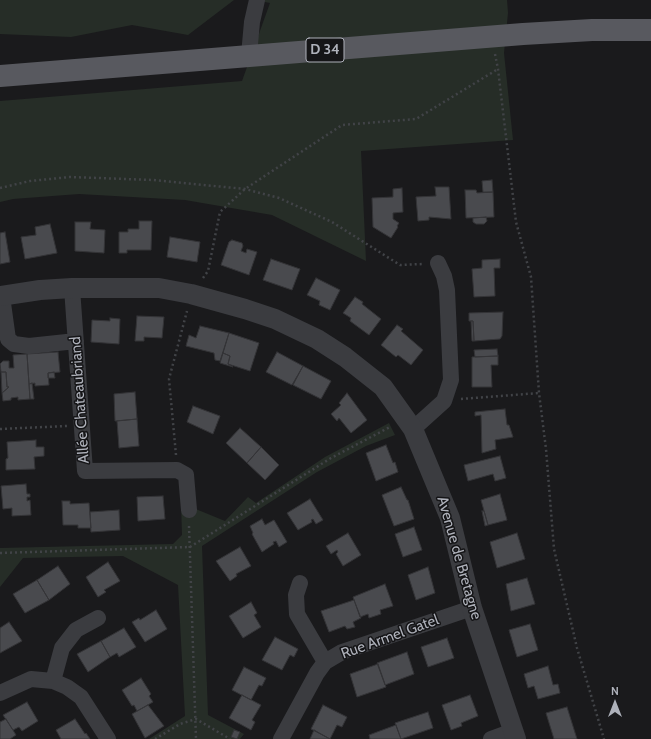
<!DOCTYPE html>
<meta charset="utf-8">
<style>
body{margin:0}
#map{position:relative;width:651px;height:739px;overflow:hidden;background:#1a1a1c;font-family:Cabin,sans-serif}
canvas{display:block}
.north{position:absolute;left:595px;top:683px;width:40px;height:40px;-webkit-text-stroke:3px #151517;paint-order:stroke;rotate:0deg;font-size:11px;font-weight:700;line-height:16px;text-align:center;color:#aeb1ba}
.north::after{content:'';display:block;margin:auto;width:14px;height:18px;background:#aeb1ba;clip-path:polygon(50% 0,100% 100%,50% 72%,0 100%)}
</style>
<div id="map">
<canvas width="651" height="739"></canvas>
<div class="north">N</div>
</div>
<script>
const ctx = document.querySelector('canvas').getContext('2d');
ctx.lineJoin = 'round';
function fill(path, color) { ctx.fillStyle = color; ctx.fill(path, 'evenodd'); }
const toPath = rows => new Path2D(rows.map(r => 'M' + r).join(''));
function trace(path, color, width, dash) { ctx.strokeStyle = color; ctx.lineWidth = width; ctx.lineCap = dash ? 'butt' : 'round'; ctx.setLineDash(dash || []); ctx.stroke(path); }
function label(font, color, halo, rows, align = 'center') {
  ctx.font = font + ' Cabin,sans-serif'; ctx.lineWidth = 3; ctx.setLineDash([]); ctx.textBaseline = 'middle'; ctx.strokeStyle = halo; ctx.fillStyle = color; for (const [text, x, y, turn = 0] of rows) {
    ctx.save(); ctx.translate(x, y); ctx.rotate((+turn || 0) * Math.PI / 180); ctx.textAlign = isNaN(turn) ? turn : align; if (halo) ctx.strokeText(text, 0, 0); ctx.fillText(text, 0, 0); ctx.restore();
  }
}
fill(toPath([
 [0,0,234,0,188,35,132,25,71,37,0,34],
 [255,0,507,0,508,13,504,53,513,140,361,151,366,261,272,215,185,200,79,194,13,199,0,202,0,101,242,81,270,3],
 [389,423,395,435,366,446,317,472,202,546,208,715,244,734,240,739,149,739,185,716,178,585,123,556,23,558,0,587,0,548,173,544,182,535,181,503,225,521,248,497,256,503,325,457]
]), '#262d27');
const building = toPath([
 [492,180,493,192,483,192,482,181,492,180],
 [435,187,449,187,451,219,429,217,429,220,418,221,416,197,436,196,435,187],
 [402,188,403,212,393,213,393,219,399,223,397,226,398,227,391,238,373,227,372,198,393,197,393,189,402,188],
 [465,190,476,190,477,193,493,192,494,217,466,218,465,190],
 [486,217,487,221,484,224,476,224,473,222,473,218,486,217],
 [139,221,152,221,151,250,127,250,127,253,119,253,119,232,128,232,128,229,139,229,139,221],
 [75,222,91,222,90,229,105,230,104,253,75,251,75,222],
 [50,224,57,253,25,259,21,237,36,235,35,227,50,224],
 [5,232,10,262,0,264,0,233,5,232],
 [170,237,200,242,197,262,167,257,170,237],
 [232,240,242,243,243,246,241,251,246,253,247,249,257,252,249,275,221,265,229,242,232,240],
 [271,259,300,269,292,290,263,280,271,259],
 [500,259,500,268,494,268,495,296,474,297,472,269,482,268,482,260,500,259],
 [316,278,340,290,330,310,319,305,320,301,307,295,316,278],
 [355,297,363,302,362,304,381,319,369,335,350,321,351,318,343,313,355,297],
 [503,312,502,336,500,339,474,341,473,321,469,321,469,313,503,312],
 [137,316,164,317,162,338,144,337,144,341,135,341,137,316],
 [110,318,120,319,119,344,91,342,92,320,110,321,110,318],
 [471,321,473,321,474,341,472,341,471,321],
 [397,325,403,329,401,331,423,350,411,365,398,355,396,357,381,345,397,325],
 [200,326,229,333,220,361,215,360,214,353,186,346,189,335,196,338,200,326],
 [229,333,259,343,250,371,228,364,230,356,223,353,229,333],
 [497,349,498,356,475,357,474,350,497,349],
 [58,352,60,372,48,373,49,385,35,386,35,383,29,384,27,354,58,352],
 [277,352,303,366,292,385,266,372,277,352],
 [223,353,230,356,228,364,233,367,220,363,223,353],
 [27,354,30,399,18,400,18,397,11,398,11,400,3,401,2,393,9,387,7,387,6,372,1,372,0,364,3,361,9,361,9,368,14,368,13,355,27,354],
 [498,356,498,365,491,365,492,387,472,387,472,357,498,356],
 [303,366,331,381,321,399,293,385,303,366],
 [1,372,6,372,7,387,9,387,2,393,1,372],
 [54,372,55,378,48,378,48,373,54,372],
 [32,383,34,399,30,399,29,384,32,383],
 [135,392,137,419,115,421,114,394,135,392],
 [347,393,367,420,351,433,339,418,337,421,331,414,341,405,339,403,347,393],
 [193,406,220,416,213,434,187,422,193,406],
 [505,409,507,425,509,425,513,437,495,440,496,449,482,453,481,415,475,416,475,412,505,409],
 [137,419,139,446,119,448,117,421,137,419],
 [240,428,261,447,247,463,226,443,240,428],
 [36,440,36,447,44,447,44,456,34,457,35,469,6,470,6,459,8,458,7,442,36,440],
 [386,445,393,463,395,462,398,472,376,481,366,453,386,445],
 [261,447,279,465,265,480,247,463,261,447],
 [500,456,506,478,495,481,493,474,468,481,464,465,500,456],
 [26,484,27,494,30,494,30,497,27,497,27,501,30,500,31,515,12,516,12,508,3,509,1,486,26,484],
 [401,487,407,500,408,500,414,519,394,526,382,495,401,487],
 [500,494,507,520,488,525,481,500,500,494],
 [163,496,165,519,138,521,137,497,163,496],
 [310,499,323,520,316,524,313,519,311,520,312,522,298,530,287,513,310,499],
 [62,501,70,501,70,504,89,503,91,528,78,528,78,525,63,525,62,501],
 [119,510,120,530,91,532,90,512,119,510],
 [482,511,484,511,488,525,485,526,482,511],
 [262,519,265,525,274,520,287,542,279,547,276,541,273,542,274,544,262,552,252,534,253,533,250,526,262,519],
 [414,527,422,550,403,557,395,534,414,527],
 [348,533,361,555,343,566,336,554,338,552,337,550,331,554,326,546,348,533],
 [517,533,525,559,497,568,490,542,517,533],
 [240,547,251,566,236,574,237,576,230,581,216,561,240,547],
 [108,562,120,581,104,590,106,592,98,597,86,577,108,562],
 [58,566,70,584,49,600,37,580,58,566],
 [428,567,435,593,416,600,408,575,428,567],
 [527,578,535,604,511,611,506,584,527,578],
 [37,580,49,600,25,613,13,594,37,580],
 [385,584,393,606,380,610,381,614,369,618,368,614,360,617,353,597,385,584],
 [354,600,361,618,353,622,355,627,347,629,345,626,329,632,321,611,354,600],
 [251,602,257,613,254,615,261,627,243,638,229,616,251,602],
 [156,610,167,629,145,642,132,622,139,618,140,620,156,610],
 [9,622,22,641,0,653,0,628,9,622],
 [530,624,538,650,517,657,509,630,530,624],
 [124,628,136,647,119,657,117,653,110,657,101,641,124,628],
 [275,637,298,649,294,657,290,655,282,670,262,660,275,637],
 [447,638,454,658,428,667,421,647,447,638],
 [101,641,110,657,88,672,77,654,101,641],
 [407,652,414,674,385,685,377,663,407,652],
 [378,664,386,687,357,697,350,674,378,664],
 [548,666,553,685,558,684,560,693,538,699,534,686,528,688,524,674,548,666],
 [244,667,266,678,262,686,259,685,251,700,232,690,244,667],
 [141,678,151,694,149,696,153,702,137,711,134,705,132,706,122,690,141,678],
 [242,695,261,705,252,720,255,722,251,730,229,718,242,695],
 [470,695,478,716,461,723,462,726,451,730,442,705,470,695],
 [27,702,38,721,22,731,19,727,13,730,3,715,27,702],
 [148,705,164,726,145,738,132,714,148,705],
 [323,705,347,717,342,727,337,725,330,739,311,729,323,705],
 [567,707,577,739,554,739,546,713,567,707],
 [428,712,433,728,401,739,395,723,428,712],
 [6,719,16,735,10,739,0,739,0,722,6,719],
 [75,719,85,734,86,733,90,739,61,739,56,730,75,719],
 [396,725,401,739,370,739,369,735,396,725],
 [234,730,240,732,237,739,231,737,234,730],
 [314,730,330,739,310,739,314,730]
]);
fill(building, '#494a4e');
trace(building, '#343437', 1);
trace(toPath([
 [495,54,498,69,516,222,531,277,539,393,546,449,554,549,577,648,604,739],
 [0,188,30,181,70,177,153,180,245,189,279,198,332,222,400,265,423,264],
 [203,278,208,271,220,212,245,189,342,125,416,119,498,69],
 [461,399,539,393],
 [0,429,67,426],
 [176,455,169,379,187,311],
 [189,526,196,739],
 [0,553,190,547,331,458,390,427],
 [155,739,180,724,196,719,230,739]
]), '#414347', 2.5, [2, 3]);
trace(toPath([
 [249,55,252,22,257,0],
 [72,288,85,471,177,470,186,475,189,510],
 [2,296,8,339,14,344,29,346,76,341],
 [413,429,444,401,451,380,447,290,444,276,438,263],
 [300,583,296,595,297,614,325,662],
 [53,681,62,648,76,630,98,618],
 [0,693,31,679,53,681,67,687,81,697,108,739],
 [281,739,317,673,325,662,342,652,472,608],
 [491,739,513,731]
]), '#3b3c40', 16);
trace(toPath([
 [0,296,40,290,72,288,159,288,191,294,245,309,275,319,317,339,345,357,383,387,413,429,450,518,472,608,516,739]
]), '#3b3c40', 20);
trace(toPath([
 [0,76,523,34,592,30,651,30]
]), '#58595f', 22);
for (const [x, y, w] of [
 [325,50,38]
]) { const box = new Path2D(); box.roundRect(x - w / 2, y - 12, w, 24, 3); ctx.fillStyle = '#151517'; ctx.fill(box); trace(box, '#aeb1ba', 1); }
label('bold 14px', '#aeb1ba', null, [
 ["D 34",325,50]
]);
label('15px', '#aeb1ba', '#151517', [
 ["Allée Chateaubriand",80,400,-94],
 ["Avenue de Bretagne",459,558,74],
 ["Rue Armel Gatel",390,637,-20]
]);
</script>
